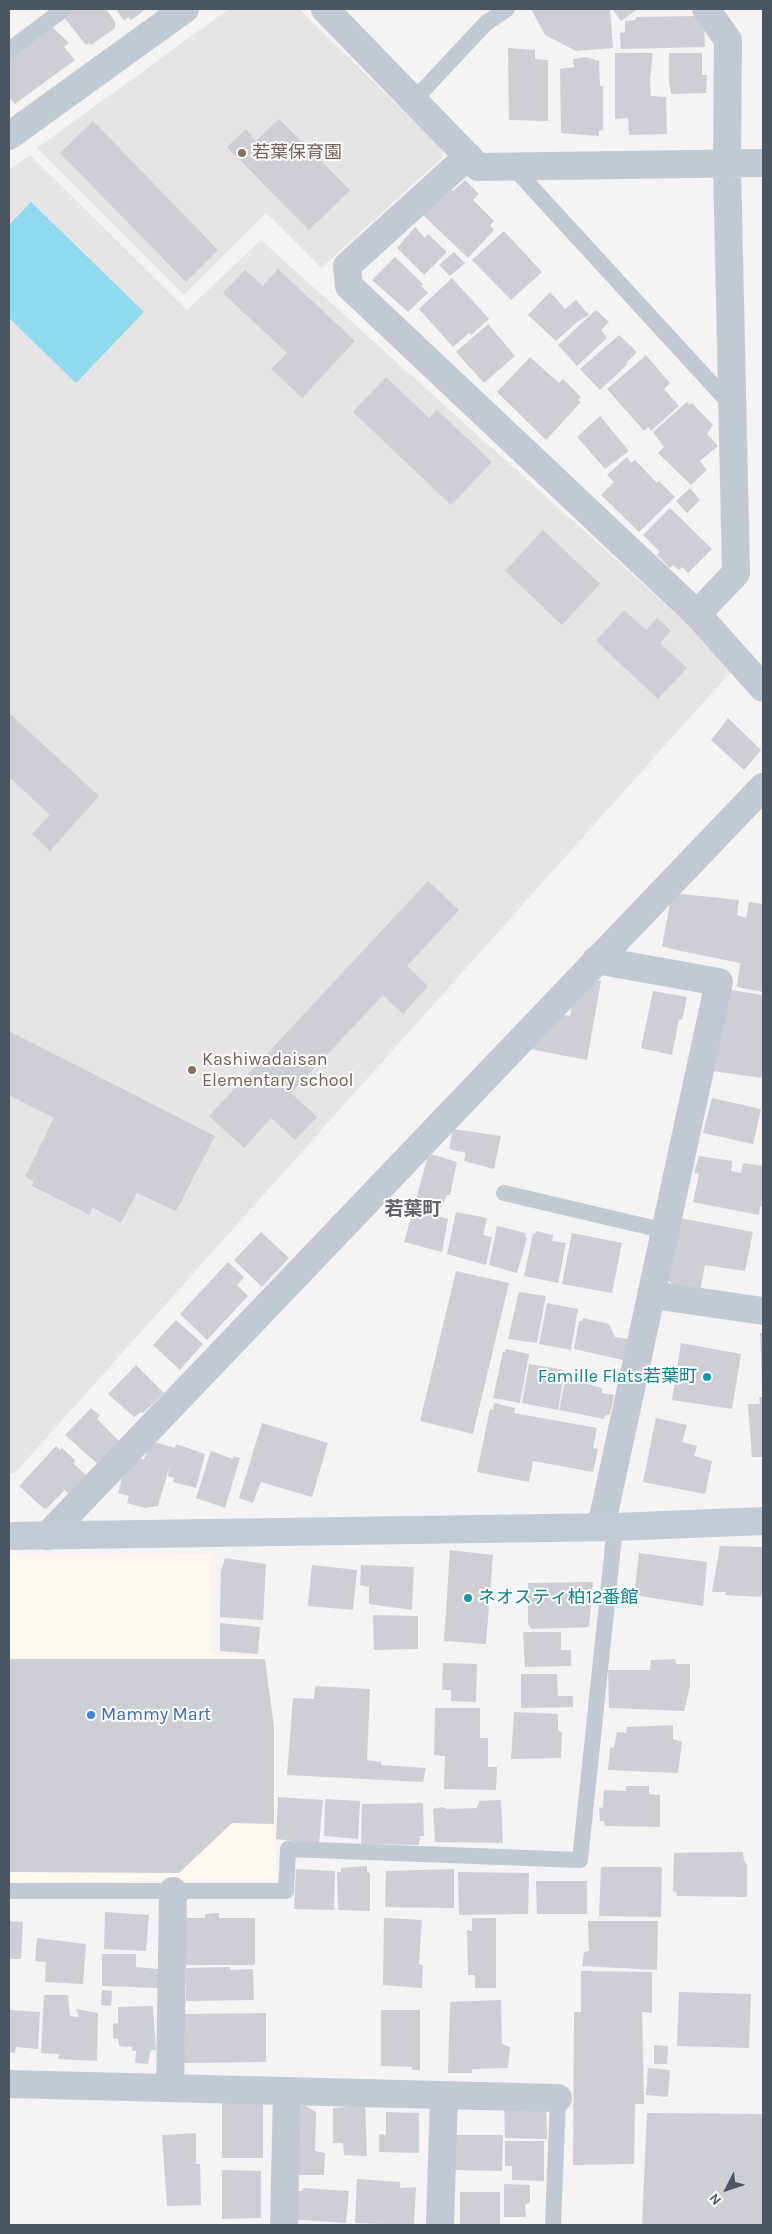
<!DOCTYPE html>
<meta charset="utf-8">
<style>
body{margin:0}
#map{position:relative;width:772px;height:2234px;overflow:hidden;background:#f5f3f3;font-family:Karla,sans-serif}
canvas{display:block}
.frame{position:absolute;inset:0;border:10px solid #4a5661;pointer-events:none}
.north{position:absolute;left:702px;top:2164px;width:50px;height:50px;-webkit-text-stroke:4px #fff;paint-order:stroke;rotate:229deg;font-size:14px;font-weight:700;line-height:20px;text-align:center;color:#4a5661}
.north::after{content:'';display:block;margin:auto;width:18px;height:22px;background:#4a5661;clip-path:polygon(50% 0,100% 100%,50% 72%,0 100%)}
</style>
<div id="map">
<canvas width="772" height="2234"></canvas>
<div class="frame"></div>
<div class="north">N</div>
</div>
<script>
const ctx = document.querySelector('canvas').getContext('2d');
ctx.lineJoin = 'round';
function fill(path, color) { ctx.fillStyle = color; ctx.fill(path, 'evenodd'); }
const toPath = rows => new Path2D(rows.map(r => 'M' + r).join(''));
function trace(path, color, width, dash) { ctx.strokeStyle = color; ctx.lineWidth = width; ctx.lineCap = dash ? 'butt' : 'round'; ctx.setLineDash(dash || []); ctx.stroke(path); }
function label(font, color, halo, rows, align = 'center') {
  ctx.font = font + ' Karla,"Noto Sans JP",sans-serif'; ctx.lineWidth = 4; ctx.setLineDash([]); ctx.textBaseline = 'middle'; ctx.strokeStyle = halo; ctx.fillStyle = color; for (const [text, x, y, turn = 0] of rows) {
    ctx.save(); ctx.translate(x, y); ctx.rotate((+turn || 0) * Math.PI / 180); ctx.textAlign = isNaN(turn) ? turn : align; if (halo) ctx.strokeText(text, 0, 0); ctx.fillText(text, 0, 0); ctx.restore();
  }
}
fill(toPath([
 [211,1554,211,1654,265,1657,274,1727,276,1879,9,1883,9,1557]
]), '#fdf9ef');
fill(toPath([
 [229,9,299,9,443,149,442,158,321,268,266,213,184,295,37,148],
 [30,155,187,310,261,240,735,667,15,1473,9,1474,9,170]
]), '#e6e4e5');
fill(toPath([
 [31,202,144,312,76,383,9,318,9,225]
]), '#90daee');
fill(toPath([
 [72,9,106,9,115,22,115,28,91,45,90,43,86,45,63,16],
 [116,9,146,9,131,20,128,17,124,21],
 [531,9,610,10,613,48,576,51,545,35],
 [612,9,638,9,621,21],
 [697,16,704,23,705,47,621,49,620,33,625,32,625,21,635,20,636,17],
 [49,24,69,43,64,47,75,60,15,104,9,97,9,54],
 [508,48,535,50,535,59,548,60,548,121,509,120],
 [615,53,653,53,650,79,651,96,666,97,667,134,629,135,628,118,615,119],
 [669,53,702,53,702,75,707,75,706,93,671,94,669,83],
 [586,57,599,61,600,86,603,86,603,130,599,131,599,136,561,133,560,69,574,67,573,59],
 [279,119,350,190,309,230,227,147,246,129,256,141],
 [93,121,218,250,186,282,60,153],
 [465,180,479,194,473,200,494,221,490,225,494,230,468,258,423,215,450,188,453,191],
 [415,227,425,238,428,234,447,252,424,275,397,248],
 [504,231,542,272,511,300,472,260],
 [454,252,465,263,450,276,439,265],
 [395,257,423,284,421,286,428,293,408,312,372,280],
 [278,269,355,341,302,398,271,369,287,353,223,293,245,270,263,286],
 [452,278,489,319,471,335,469,333,453,347,419,309],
 [550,292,565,309,576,300,589,315,577,322,556,341,528,315],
 [596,310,609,322,601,330,607,338,577,366,558,345],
 [488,324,515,356,484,383,456,352],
 [619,335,637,352,626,363,628,364,600,390,580,369],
 [646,355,670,383,664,389,679,406,651,431,648,427,644,431,607,389],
 [530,357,559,383,563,379,581,397,578,400,581,402,546,440,497,392],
 [386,377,429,418,437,410,492,462,451,505,353,412],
 [687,402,690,405,692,403,713,425,707,434,718,446,700,461,707,470,691,485,658,453,664,447,653,432],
 [600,416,629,451,605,469,577,437],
 [627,457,631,463,635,460,657,483,659,481,675,497,639,532,601,495,614,482,607,475],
 [690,488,700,500,687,513,676,501],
 [670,508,712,549,688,573,682,567,679,570,673,565,670,568,657,555,660,552,643,535],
 [543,530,600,584,562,625,505,571],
 [624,610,646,630,657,618,671,631,660,643,687,668,658,699,596,641],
 [9,713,99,796,50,851,32,834,50,815,9,777],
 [728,718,761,750,744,770,711,740],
 [428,881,459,910,407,966,428,986,403,1014,383,995,291,1093,317,1117,295,1140,271,1118,244,1148,209,1116],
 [672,893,739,900,737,915,746,918,749,902,763,904,763,992,737,987,740,963,676,950,662,946],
 [592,979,601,981,587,1060,524,1048,558,1014,570,1016,573,1001],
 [725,989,763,995,763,1078,712,1071],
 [653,991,687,997,682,1020,679,1019,672,1055,641,1048],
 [9,1031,215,1136,176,1211,137,1193,121,1223,92,1207,90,1215,32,1186,34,1181,25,1177,54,1118,9,1095],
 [712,1098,761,1109,753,1144,703,1133],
 [453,1129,501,1136,494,1169,464,1161,466,1153,449,1149],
 [431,1154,457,1162,450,1195,447,1195,441,1208,416,1199,428,1156,430,1157],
 [699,1156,732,1161,731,1171,741,1173,743,1163,763,1166,763,1207,760,1206,759,1215,693,1202,699,1174,694,1173],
 [414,1207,439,1213,438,1216,448,1219,442,1252,404,1242],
 [456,1212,487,1218,483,1235,492,1237,486,1265,447,1254],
 [680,1218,753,1232,745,1271,705,1265,700,1291,675,1287,667,1279],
 [497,1226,526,1233,525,1237,527,1238,517,1273,489,1265],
 [536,1231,553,1235,552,1241,566,1243,558,1283,524,1276,533,1234,536,1233],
 [261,1232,289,1258,262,1287,234,1260],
 [572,1233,622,1243,612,1293,562,1284],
 [228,1262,244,1277,237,1285,248,1296,207,1340,180,1314],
 [456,1271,509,1283,473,1434,420,1421],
 [519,1292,546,1296,537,1343,508,1339],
 [547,1303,578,1309,571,1350,539,1344],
 [583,1318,609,1324,615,1337,628,1339,623,1360,574,1349,579,1321,582,1321],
 [176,1320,203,1344,180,1370,153,1345],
 [760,1333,763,1333,763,1381,762,1381],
 [681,1343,741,1354,732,1409,672,1400],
 [506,1349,529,1354,520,1403,493,1398,503,1352,505,1352],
 [529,1364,565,1370,558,1410,522,1403],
 [136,1365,164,1393,143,1413,141,1412,134,1417,108,1394],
 [568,1379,602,1388,602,1393,614,1395,610,1414,605,1416,604,1419,559,1410,565,1381],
 [759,1397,763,1397,763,1457,752,1457,748,1404,760,1404],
 [494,1403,515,1408,514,1413,597,1428,593,1448,598,1449,593,1472,533,1461,529,1482,477,1472,490,1409,493,1410],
 [91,1408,100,1415,97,1419,121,1443,100,1466,65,1435],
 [656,1418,687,1425,682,1442,697,1446,694,1456,712,1461,705,1494,643,1482],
 [262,1423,328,1443,312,1497,261,1482,253,1503,239,1498],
 [150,1441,175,1448,176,1444,205,1454,196,1488,173,1482,174,1478,168,1476,169,1468,158,1506,145,1508,127,1503,129,1496,118,1493,124,1469,137,1457,144,1460],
 [56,1446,60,1450,62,1448,75,1460,74,1464,88,1477,70,1495,65,1490,46,1509,43,1508,19,1486],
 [211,1451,233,1459,233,1456,240,1458,225,1508,196,1498],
 [720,1546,763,1547,763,1594,761,1594,761,1597,725,1595,726,1592,712,1592],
 [450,1550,493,1555,486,1644,444,1641],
 [639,1553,707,1562,703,1606,634,1595],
 [225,1558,266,1564,263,1620,220,1617,221,1571],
 [312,1565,357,1570,353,1610,308,1606],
 [361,1565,414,1567,412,1610,369,1604,369,1587,360,1585],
 [593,1582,589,1627,532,1629,528,1624,528,1583],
 [373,1615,418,1616,418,1649,374,1650],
 [220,1623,260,1627,258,1654,220,1651],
 [523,1632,561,1632,561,1650,571,1650,571,1666,525,1667],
 [9,1659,265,1659,274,1727,274,1824,232,1823,179,1873,9,1872],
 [675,1659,676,1664,690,1664,690,1686,684,1711,609,1708,608,1670,650,1670,651,1660],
 [443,1663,477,1664,476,1702,451,1701,451,1690,442,1690],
 [521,1674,557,1674,558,1696,573,1696,573,1707,521,1708],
 [315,1686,370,1689,367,1760,381,1762,381,1765,426,1768,423,1782,287,1775,293,1698,314,1699],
 [435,1708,480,1708,480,1738,488,1738,488,1767,497,1767,496,1790,444,1789,445,1756,434,1755],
 [514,1712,558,1714,558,1731,562,1732,561,1758,511,1759],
 [673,1725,673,1739,682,1742,678,1773,608,1770,610,1748,614,1747,617,1732,626,1733,627,1727],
 [626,1786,649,1786,649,1794,660,1795,660,1827,605,1826,604,1821,600,1821,599,1807,603,1808,604,1790,626,1791],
 [278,1797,323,1800,319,1844,276,1839],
 [325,1799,360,1801,358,1839,324,1836],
 [501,1800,503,1843,435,1842,433,1809,442,1807,448,1809,477,1808,479,1801],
 [423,1803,424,1836,420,1836,419,1845,361,1844,362,1804],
 [743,1852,744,1861,747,1865,747,1897,677,1896,676,1892,673,1891,674,1853],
 [367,1866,367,1872,370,1873,370,1911,338,1910,337,1872,341,1872,341,1868],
 [601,1867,662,1867,661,1917,599,1916],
 [296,1869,335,1871,334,1910,294,1909],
 [454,1869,454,1908,385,1907,386,1871],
 [458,1872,529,1873,528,1914,459,1915],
 [536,1881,587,1881,587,1914,537,1914],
 [105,1912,149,1915,146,1951,104,1949],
 [219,1913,219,1918,255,1918,255,1965,183,1965,182,1918,205,1918,205,1914],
 [384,1918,422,1920,419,1964,423,1965,422,1988,383,1985],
 [472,1918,496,1918,496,1988,475,1988,475,1975,468,1975,467,1930,472,1931],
 [9,1921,23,1922,21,1959,9,1959],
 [588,1921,658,1921,657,1970,582,1966,584,1952,589,1951],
 [37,1938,86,1944,83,1984,45,1982,46,1962,35,1961],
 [102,1954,136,1954,136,1967,158,1969,158,1988,102,1986],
 [230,1967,230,1970,253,1969,254,2000,186,2001,186,1968],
 [581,1971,652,1972,652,2013,642,2012,644,2104,635,2104,634,2164,573,2165,574,2012,581,2012],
 [102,1990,112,1991,111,2006,101,2005],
 [679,1992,751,1994,749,2048,677,2046],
 [44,1995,68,1995,70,2016,79,2017,76,2009,98,2013,97,2061,58,2059,59,2054,41,2053],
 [501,2000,502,2044,510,2047,508,2068,472,2069,472,2073,448,2073,450,2002],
 [153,2006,156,2050,151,2050,148,2064,135,2063,136,2051,132,2051,132,2047,119,2046,118,2039,113,2038,113,2024,118,2023,118,2007],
 [9,2010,40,2012,38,2049,16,2047,15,2053,9,2052],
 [381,2010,420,2010,420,2070,412,2070,412,2067,381,2066],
 [266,2013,266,2062,184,2063,183,2014],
 [654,2045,668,2046,667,2064,654,2064],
 [648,2068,670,2070,668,2097,646,2095],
 [346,2098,365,2099,367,2156,344,2155,343,2143,333,2143,333,2108,346,2107],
 [222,2100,263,2101,263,2158,222,2158],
 [504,2102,546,2104,547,2139,505,2138],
 [304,2105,316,2112,315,2151,325,2153,324,2175,290,2175,288,2112],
 [386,2112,419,2113,419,2153,379,2152,379,2134,386,2135],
 [647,2113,763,2114,763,2225,642,2225],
 [196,2133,196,2164,200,2164,201,2205,167,2206,162,2135],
 [449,2135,503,2135,502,2171,450,2170],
 [505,2141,544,2141,544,2181,512,2180,512,2166,505,2166],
 [222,2170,261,2171,261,2218,222,2219],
 [357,2179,400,2182,400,2188,416,2187,414,2225,355,2223],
 [504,2184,530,2185,530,2202,525,2205,526,2217,504,2217],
 [303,2188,349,2191,346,2223,302,2220,289,2221,287,2192,302,2191],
 [460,2192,500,2192,500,2225,460,2225]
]), '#cdcfd5');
trace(toPath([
 [9,50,64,9],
 [414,100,486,23,507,9],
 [513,167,733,407],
 [504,1193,666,1231],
 [9,1891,286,1891,288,1849,580,1860,615,1527],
 [553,2225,558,2098]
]), '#c1cad2', 16);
trace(toPath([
 [325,9,478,167,763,163],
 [9,136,185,9],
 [468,156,347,266,349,286,697,614,763,688],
 [697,614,736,573,727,164,728,40,706,9],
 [596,960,719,982,601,1527],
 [653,1295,763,1311],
 [47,1536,763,787],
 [9,2084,558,2098],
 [170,2088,173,1891],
 [284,2225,287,2091],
 [440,2225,444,2095]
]), '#c1cad2', 28);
trace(toPath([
 [9,1536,615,1527,763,1521]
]), '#c1cbd6', 28);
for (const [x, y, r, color] of [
 [242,153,5,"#8d6e63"],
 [192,1070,5,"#8d6e63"],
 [707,1377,5,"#0f9aa8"],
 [468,1598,5,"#0f9aa8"],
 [91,1715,5,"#3f7fe0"]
]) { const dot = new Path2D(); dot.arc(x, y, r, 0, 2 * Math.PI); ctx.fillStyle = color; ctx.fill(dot); trace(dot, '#fff', 2); }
label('18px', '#785e54', '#fff', [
 ["若葉保育園",252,153],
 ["Kashiwadaisan",202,1060],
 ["Elementary school",202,1081]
], 'left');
label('18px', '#0d838f', '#fff', [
 ["Famille Flats若葉町",697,1377],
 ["ネオスティ柏12番館",478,1598,"left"]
], 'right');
label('18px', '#366cbe', '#fff', [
 ["Mammy Mart",101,1715]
], 'left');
label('bold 19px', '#5f6368', '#fff', [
 ["若葉町",413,1210]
]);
</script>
